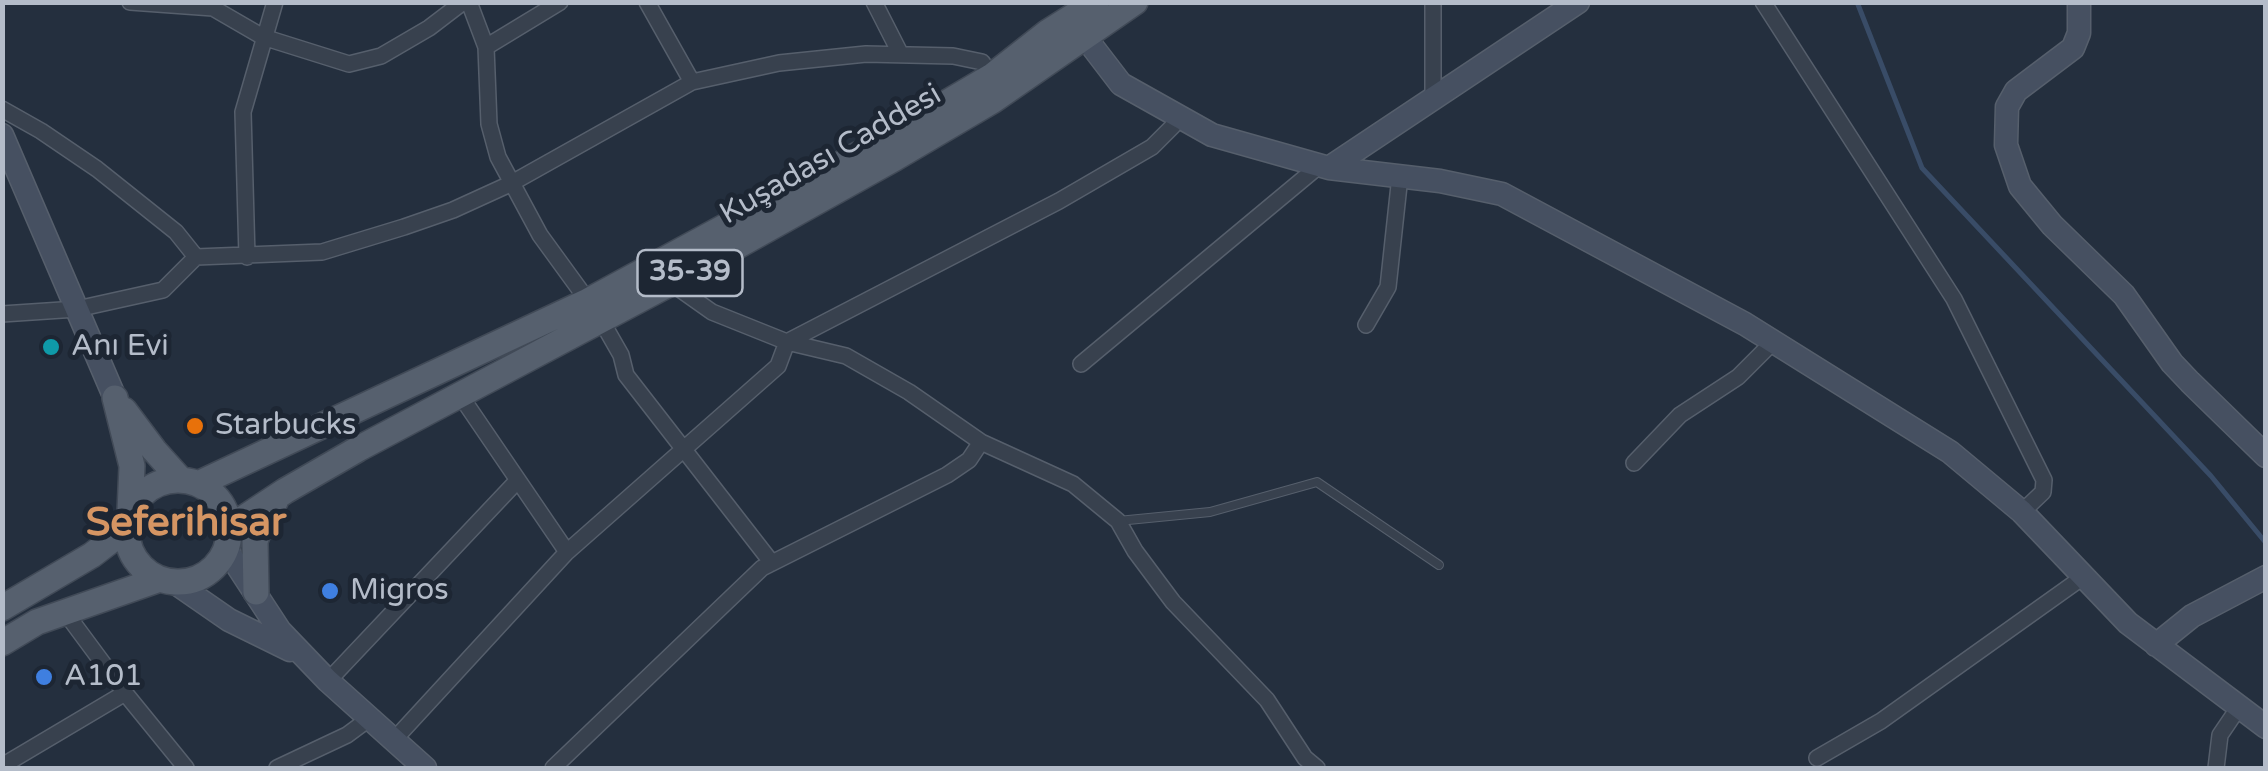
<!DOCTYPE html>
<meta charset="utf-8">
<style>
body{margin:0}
#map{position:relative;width:2268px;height:771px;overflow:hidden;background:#242f3e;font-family:"Varela Round",sans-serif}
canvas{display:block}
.frame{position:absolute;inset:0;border:5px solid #b4bcc9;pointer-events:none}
</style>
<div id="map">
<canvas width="2268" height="771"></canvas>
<div class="frame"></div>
</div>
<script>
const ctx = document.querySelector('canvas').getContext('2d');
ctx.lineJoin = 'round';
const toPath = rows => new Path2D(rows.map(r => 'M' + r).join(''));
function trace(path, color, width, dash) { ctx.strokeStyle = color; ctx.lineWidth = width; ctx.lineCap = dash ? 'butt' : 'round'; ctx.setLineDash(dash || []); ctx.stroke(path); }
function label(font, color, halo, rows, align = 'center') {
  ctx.font = font + ' "Varela Round",sans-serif'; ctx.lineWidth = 10; ctx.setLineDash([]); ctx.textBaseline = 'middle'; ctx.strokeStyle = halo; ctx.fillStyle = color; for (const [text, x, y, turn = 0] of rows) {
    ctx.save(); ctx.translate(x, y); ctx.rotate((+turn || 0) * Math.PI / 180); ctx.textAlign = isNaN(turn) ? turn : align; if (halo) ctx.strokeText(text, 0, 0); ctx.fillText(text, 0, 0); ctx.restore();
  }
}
trace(toPath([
 [1857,2,1922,168,2211,476,2266,543]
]), '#394c67', 5);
const lane = toPath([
 [1118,521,1210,512,1317,482,1439,565]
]);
const street = toPath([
 [130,2,213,8,263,37,349,64,381,56,429,28,463,2],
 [469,2,486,47,489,124,498,157,540,235,588,301],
 [647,2,692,82],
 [874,2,900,53],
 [1763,2,1954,299,2044,480,2043,492,2022,512],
 [486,47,560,2],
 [1433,98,1433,2],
 [2,109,41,131,97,169,176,232,196,257],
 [247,257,243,112,275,2],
 [671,283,712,312,787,342,846,356,909,392,981,442,1073,484,1118,521,1135,551,1173,602,1267,700,1305,758,1317,768],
 [2,314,77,309,163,290,196,257,322,252,404,227,453,210,510,184,692,82,779,63,866,54,953,56,982,62,992,76],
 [601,320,621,355,626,375,772,563],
 [1366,325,1388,287,1400,176],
 [1081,364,1320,165],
 [460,395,567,552],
 [1634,463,1680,415,1738,377,1773,342],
 [65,612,125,693],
 [328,681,518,480],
 [393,741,567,552,778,366,787,342,1059,201,1152,147,1173,126,1178,116],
 [1817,758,1881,721,2083,577],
 [2,766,125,693,186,768],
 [277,768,347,735,370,718],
 [553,768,762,568,947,475,969,460,981,442],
 [2216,768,2220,735,2239,707]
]);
const secondary = toPath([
 [2079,2,2079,33,2073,48,2016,91,2007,107,2006,145,2020,186,2052,225,2124,295,2172,363,2190,382,2266,456],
 [1085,37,1121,84,1212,135,1329,168,1440,181,1502,194,1745,324,1950,452,2022,512,2128,623,2266,727],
 [2,135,115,398],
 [1329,168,1578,2],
 [227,550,280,631,328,681,425,768],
 [177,584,229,620,290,650],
 [2156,645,2192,616,2266,577]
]);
const primary = toPath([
 [115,398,132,466,130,511],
 [124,410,154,450,181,480],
 '127 531a51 51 0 1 1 102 0a51 51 0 1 1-102 0Z',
 [198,484,588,301,872,147,992,76,1048,32,1096,2],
 [229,528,285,491,358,449,671,283,895,158,992,101,1135,2],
 [256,592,255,541,264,517,275,502],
 [2,608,92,555,126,529],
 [2,643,37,622,160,579]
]);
trace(lane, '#565f6c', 10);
trace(street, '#565f6c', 18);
trace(secondary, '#565f6c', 25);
trace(primary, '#414a57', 28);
trace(lane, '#38414e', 8);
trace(street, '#38414e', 15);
trace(secondary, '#465061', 22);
trace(primary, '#56606e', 25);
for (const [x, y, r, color] of [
 [51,347,10,"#0f9aa8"],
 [195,426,10,"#e8710a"],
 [330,591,10,"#3f7fe0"],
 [44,677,10,"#3f7fe0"]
]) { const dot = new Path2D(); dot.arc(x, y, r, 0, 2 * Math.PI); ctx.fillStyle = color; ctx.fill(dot); trace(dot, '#1d2633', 4); }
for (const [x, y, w] of [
 [690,273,105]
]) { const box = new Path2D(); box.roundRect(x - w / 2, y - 23, w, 46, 8); ctx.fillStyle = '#1d2633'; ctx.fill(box); trace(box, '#b4bcc9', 2.5); }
label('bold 28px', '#b4bcc9', null, [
 ["35-39",690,273]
]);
label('30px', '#b4bcc9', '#1d2633', [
 ["Kuşadası Caddesi",831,155,-30]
]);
label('30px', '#b4bcc9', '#1d2633', [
 ["Anı Evi",71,347],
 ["Starbucks",215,426],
 ["Migros",350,591],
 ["A101",64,677]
], 'left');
label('bold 40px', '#d59563', '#1d2633', [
 ["Seferihisar",186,524]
]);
</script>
